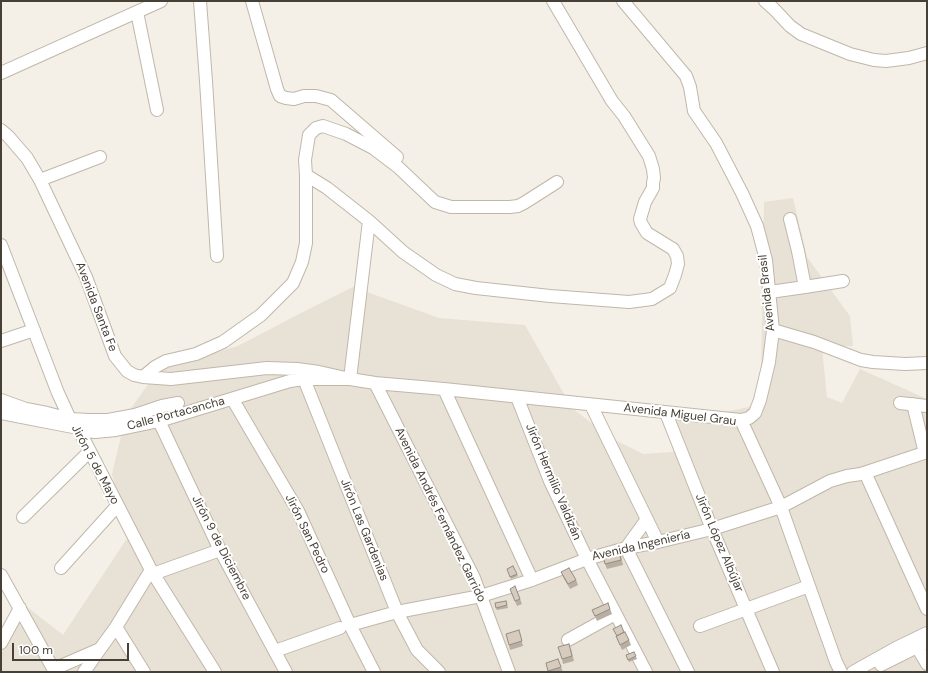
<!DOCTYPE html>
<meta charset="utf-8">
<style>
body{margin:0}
#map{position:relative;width:928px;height:673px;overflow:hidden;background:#f4f0e7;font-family:"DM Sans",sans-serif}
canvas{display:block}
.frame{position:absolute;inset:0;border:2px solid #474036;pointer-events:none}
.scale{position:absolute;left:12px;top:643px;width:117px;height:18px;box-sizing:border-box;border:2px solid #474036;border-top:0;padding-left:5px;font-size:12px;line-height:14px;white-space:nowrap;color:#474036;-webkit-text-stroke:3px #fff;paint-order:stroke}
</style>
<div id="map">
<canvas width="928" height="673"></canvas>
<div class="frame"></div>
<div class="scale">100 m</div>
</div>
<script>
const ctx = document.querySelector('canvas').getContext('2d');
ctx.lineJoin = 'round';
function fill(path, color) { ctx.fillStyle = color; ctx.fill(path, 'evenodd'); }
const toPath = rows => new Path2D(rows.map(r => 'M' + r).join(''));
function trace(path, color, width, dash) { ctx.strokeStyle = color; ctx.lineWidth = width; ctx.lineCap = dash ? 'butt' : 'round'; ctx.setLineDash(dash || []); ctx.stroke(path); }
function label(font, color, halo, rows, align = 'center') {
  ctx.font = font + ' "DM Sans",sans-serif'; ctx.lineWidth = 4; ctx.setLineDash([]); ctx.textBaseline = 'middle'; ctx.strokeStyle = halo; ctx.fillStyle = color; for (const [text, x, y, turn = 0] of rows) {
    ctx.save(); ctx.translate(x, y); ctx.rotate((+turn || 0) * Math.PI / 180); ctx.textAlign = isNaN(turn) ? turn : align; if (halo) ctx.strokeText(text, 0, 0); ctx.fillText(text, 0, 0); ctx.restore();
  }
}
fill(toPath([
 [793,198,807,257,850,316,853,346,822,348,827,397,842,403,860,369,927,399,927,672,1,672,1,654,27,607,63,635,128,537,112,474,126,415,160,368,238,346,301,313,353,287,439,318,525,325,572,408,611,438,643,454,673,452,675,422,754,406,761,376,764,202]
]), '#e8e1d5');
const minor = toPath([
 [200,1,206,81,217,256],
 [252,1,277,89,280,96,286,98,294,99,304,96,316,96,331,100,397,157],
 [765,1,774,9,790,26,801,34,850,54,874,60,886,61,909,58,927,53],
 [137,12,157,110],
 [1,73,161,1],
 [1,130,8,136,27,158,40,180,86,277,115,356,127,371,134,375,143,377,171,379,267,368,297,369,319,372,350,379,375,383,444,389,741,420,749,418,755,413,760,400,769,362,773,330,766,260,757,226,742,193,716,143,694,111,690,87,686,76,623,1],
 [306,175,327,188,369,221,403,252,436,275,455,284,476,288,550,296,629,302,652,299,670,288,675,275,678,264,677,256,673,249,647,233,641,223,640,219,645,202,653,188,653,183,654,178,653,169,649,156,624,116,612,101,553,1],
 [40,180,100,157],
 [790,219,798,251,805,287],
 [1,245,58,393,70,419,78,428,151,570,215,672],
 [770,292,805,287,843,281],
 [773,330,814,342,861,360,873,362,905,364,927,363],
 [1,341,34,330],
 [143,377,155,367,166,361,196,354,223,342,261,315,293,283,302,262,306,243,306,175,305,160,309,135,316,128,323,126,346,134,373,148,398,167,435,202,451,207,510,207,518,206,524,203,557,182],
 [304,379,397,612,417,650,439,672],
 [375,383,474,578,509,672],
 [444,389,532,580],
 [517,397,550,481,587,559,646,672],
 [1,400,26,409,47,413,70,419,89,420,108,420,135,415,162,406,178,403],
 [233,400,298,511,350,625,374,672],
 [900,403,927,406],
 [913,404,925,453],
 [591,405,658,542],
 [1,413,78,428,86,431,95,432,116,430,159,421,290,381,304,379,350,379,369,221],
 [666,413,712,529,746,609,773,672],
 [741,420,781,507,836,662,841,672],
 [159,421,220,550,286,672],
 [868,479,927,609],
 [23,517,90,451],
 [647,519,626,548,688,672],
 [61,568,117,506],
 [153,574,220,550],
 [1,575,55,672],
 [350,625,397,612,481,596,532,580,587,559,626,548,658,542,712,529,781,507,830,481,847,476,861,474,927,452],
 [700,626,809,586],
 [116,627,144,672],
 [568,640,615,614],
 [1,643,20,608],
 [917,647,927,664],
 [275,651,340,628],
 [881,665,927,642],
 [54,669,100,649],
 [84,672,100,649,116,627,151,570],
 [853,672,896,648,927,633]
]);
trace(minor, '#c0b7a9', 14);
trace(minor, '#fff', 12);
fill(toPath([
 [621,556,623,565,607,569,605,564],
 [513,566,518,576,511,579,507,569],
 [561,572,576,580,578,585,570,589,563,577],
 [515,586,522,604,517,606,510,589],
 [506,601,508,608,497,610,496,608],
 [608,603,612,614,597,621,592,610],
 [624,632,629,640,631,645,622,650,616,636],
 [520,635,523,646,510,650,509,645],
 [571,649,574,661,563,664,562,659],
 [634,652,637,659,629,662,626,655],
 [558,659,563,672,548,672,546,663]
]), '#b8afa2');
const building = toPath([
 [619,551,621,560,605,564,603,555,619,551],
 [513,566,517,574,510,577,507,569,513,566],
 [569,568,576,580,568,584,561,572,569,568],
 [515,586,520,599,515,601,510,589,515,586],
 [506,601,507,605,496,608,495,603,506,601],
 [608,603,610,609,595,616,592,610,608,603],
 [621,625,624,632,617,636,613,629,621,625],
 [519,630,522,641,509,645,506,634,519,630],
 [625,632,629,640,620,645,616,636,625,632],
 [569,644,572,656,562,659,558,647,569,644],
 [634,652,636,656,628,660,626,655,634,652],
 [558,659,561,667,548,671,546,663,558,659]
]);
fill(building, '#d6cbbc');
trace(building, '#968e84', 1);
label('12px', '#474036', '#fff', [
 ["Avenida Brasil",767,293,-96],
 ["Avenida Santa Fe",96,307,69],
 ["Calle Portacancha",176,414,-15],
 ["Avenida Miguel Grau",680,415,7],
 ["Jirón 5 de Mayo",95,465,62],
 ["Jirón Hermilio Valdizán",553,482,67],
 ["Avenida Andrés Fernández Garrido",440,515,64],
 ["Jirón Las Gardenias",364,530,68],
 ["Jirón San Pedro",307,534,64],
 ["Jirón López Albújar",719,543,67],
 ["Avenida Ingeniería",641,546,-13],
 ["Jirón 9 de Diciembre",221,548,63]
]);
</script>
